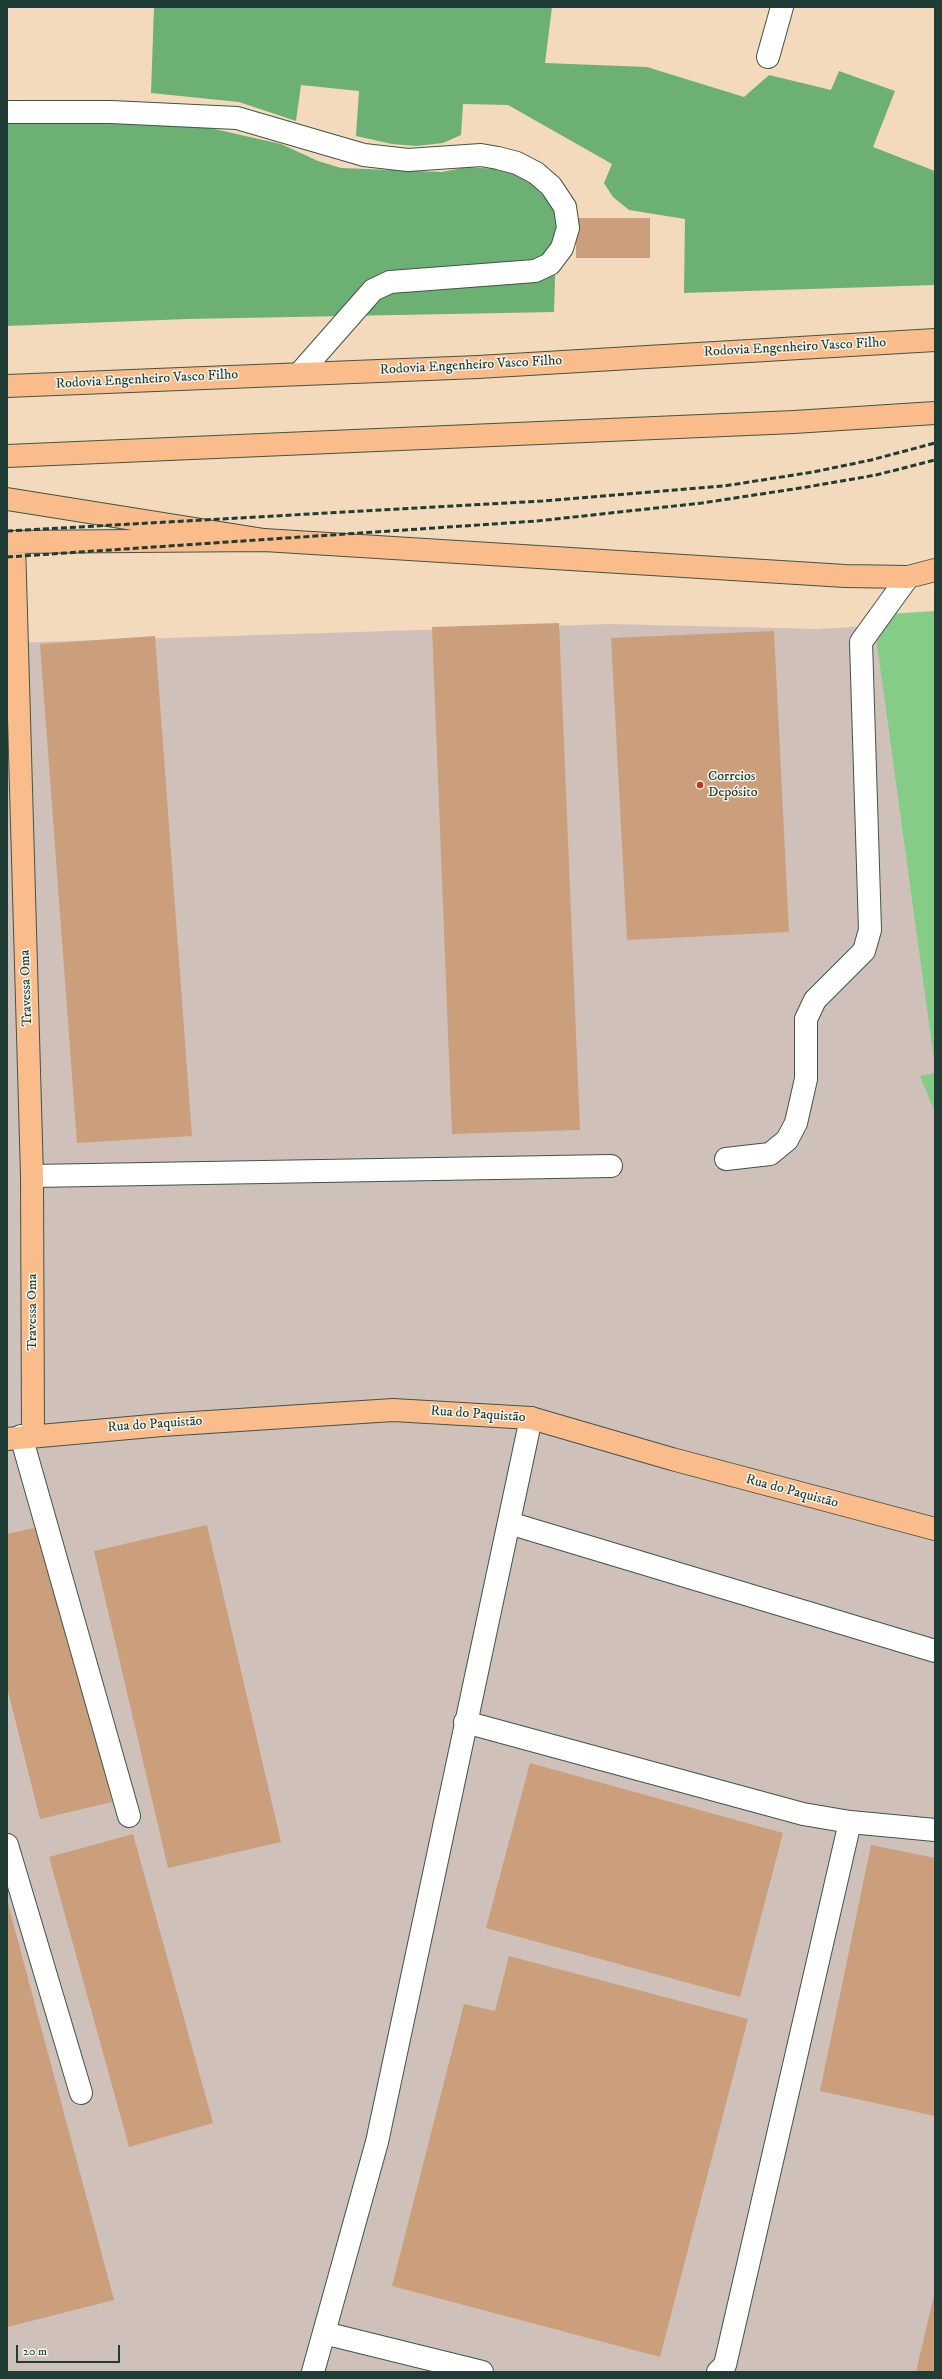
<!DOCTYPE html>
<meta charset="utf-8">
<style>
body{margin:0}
#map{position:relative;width:942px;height:2379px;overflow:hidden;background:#f4dabc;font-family:"IM FELL DW Pica",serif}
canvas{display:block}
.frame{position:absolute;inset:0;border:8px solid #1f3d34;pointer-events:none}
.scale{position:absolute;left:16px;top:2345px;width:104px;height:18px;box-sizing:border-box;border:2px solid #1f3d34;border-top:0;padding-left:5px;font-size:12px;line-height:14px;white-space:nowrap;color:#1f3d34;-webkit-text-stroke:3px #f7f3e8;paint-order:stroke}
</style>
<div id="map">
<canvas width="942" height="2379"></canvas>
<div class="frame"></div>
<div class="scale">20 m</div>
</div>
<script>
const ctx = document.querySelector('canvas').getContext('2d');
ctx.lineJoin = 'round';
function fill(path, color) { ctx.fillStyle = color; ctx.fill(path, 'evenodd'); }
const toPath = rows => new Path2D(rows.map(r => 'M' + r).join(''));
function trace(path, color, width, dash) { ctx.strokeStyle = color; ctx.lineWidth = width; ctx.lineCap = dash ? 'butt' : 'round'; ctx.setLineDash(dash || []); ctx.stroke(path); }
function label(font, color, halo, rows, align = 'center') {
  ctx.font = font + ' "IM FELL DW Pica",serif'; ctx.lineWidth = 3; ctx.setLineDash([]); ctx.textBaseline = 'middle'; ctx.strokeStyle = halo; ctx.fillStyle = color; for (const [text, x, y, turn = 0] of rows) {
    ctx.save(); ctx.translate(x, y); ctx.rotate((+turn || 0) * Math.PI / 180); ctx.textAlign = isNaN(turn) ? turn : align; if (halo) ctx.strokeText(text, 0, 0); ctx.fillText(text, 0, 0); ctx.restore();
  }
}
fill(toPath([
 [935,622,935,2372,7,2372,7,643,610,624,819,629]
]), '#cfc1ba');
fill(toPath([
 [935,611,935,1067,873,615],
 [935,1073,935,1113,920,1076]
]), '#85cc87');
fill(toPath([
 [154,7,552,7,545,63,647,67,744,97,769,75,831,90,839,71,895,91,873,147,935,171,935,285,684,293,685,219,629,210,613,197,604,183,612,164,508,105,463,104,461,135,443,143,416,146,392,144,356,136,359,91,301,85,296,121,239,102,151,93],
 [7,123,192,124,281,144,318,161,341,168,442,172,467,167,496,169,521,174,557,209,554,312,188,319,7,326]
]), '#6cb074');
fill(toPath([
 [576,218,650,218,650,258,576,258],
 [559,623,580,1130,452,1134,432,627],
 [774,631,789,932,627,940,611,638],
 [155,636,192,1136,77,1143,40,644],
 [207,1525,281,1842,168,1868,94,1551],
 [44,1526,112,1802,40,1819,7,1687,7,1534],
 [530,1763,783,1833,740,1997,486,1928],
 [133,1834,213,2123,129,2147,49,1857],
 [871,1845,935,1858,935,2116,820,2091],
 [7,1900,114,2300,7,2327],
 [509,1956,748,2019,660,2357,392,2286,464,2004,495,2011],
 [934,2295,935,2372,916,2372]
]), '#cb9f7b');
const minor = toPath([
 [768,57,782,7],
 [7,112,111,112,237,118,364,155,408,160,481,155,498,158,517,163,536,173,551,186,565,207,568,228,562,248,550,264,535,271,390,282,373,290,300,373],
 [726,1159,770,1154,787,1140,796,1123,806,1079,806,1019,815,1000,864,951,870,930,861,642,908,577],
 [32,1176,611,1166],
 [21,1436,129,1816],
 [509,1523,935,1651],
 [465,1722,803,1814,850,1822,725,2365,718,2372],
 [850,1822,935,1830],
 [7,1845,81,2093],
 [324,2333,482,2372],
 [313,2372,377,2142,531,1418]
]);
const major = toPath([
 [7,542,264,540,845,576,908,577,935,570],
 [14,542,32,1176,33,1435],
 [7,1439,162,1425,393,1410,531,1418,672,1459,935,1529]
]);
const highway = toPath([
 [7,386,478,367,935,340],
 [7,456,794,422,935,413],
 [7,499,264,540]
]);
trace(minor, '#3f5548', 24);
trace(major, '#3f5548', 24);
trace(highway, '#3f5548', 24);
trace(minor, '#fff', 22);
trace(major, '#fabc8b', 22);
trace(highway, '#fabc8b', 22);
trace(toPath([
 [7,531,542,501,724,486,813,472,871,460,935,443],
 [7,557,537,521,702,503,807,487,876,475,935,460]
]), '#1f3d34', 3, [6, 3]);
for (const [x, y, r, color] of [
 [700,785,4,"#c8321e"]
]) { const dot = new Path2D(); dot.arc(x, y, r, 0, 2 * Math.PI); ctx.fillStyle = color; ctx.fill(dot); trace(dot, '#f7f3e8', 1.5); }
label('14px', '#1f3d34', '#f7f3e8', [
 ["Rodovia Engenheiro Vasco Filho",795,348,-3],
 ["Rodovia Engenheiro Vasco Filho",471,366,-3],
 ["Rodovia Engenheiro Vasco Filho",147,380,-3],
 ["Travessa Oma",27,988,-92],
 ["Travessa Oma",33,1312,-90],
 ["Rua do Paquistão",478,1415,4],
 ["Rua do Paquistão",155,1425,-4],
 ["Rua do Paquistão",792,1492,15]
]);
label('14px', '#1f3d34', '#f7f3e8', [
 ["Correios",708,777],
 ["Depósito",708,793]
], 'left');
</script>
